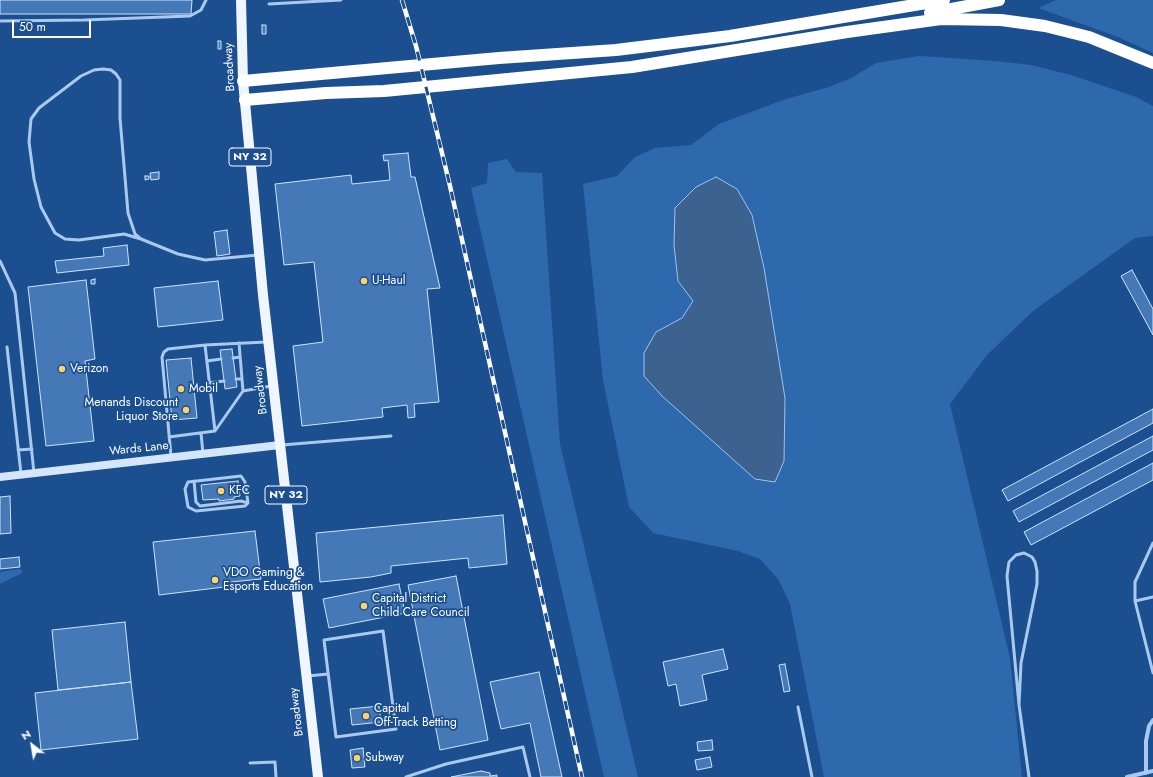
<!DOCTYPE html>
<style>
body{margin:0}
#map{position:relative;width:1153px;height:777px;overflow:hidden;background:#1b4f8f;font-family:Jost,sans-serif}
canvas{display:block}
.north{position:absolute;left:12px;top:725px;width:40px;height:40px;-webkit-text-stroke:3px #1b4f8f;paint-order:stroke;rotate:329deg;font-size:11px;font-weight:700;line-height:16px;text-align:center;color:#fff}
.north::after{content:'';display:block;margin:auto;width:14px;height:18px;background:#fff;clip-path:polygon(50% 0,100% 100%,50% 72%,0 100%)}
.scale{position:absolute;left:12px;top:20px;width:79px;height:18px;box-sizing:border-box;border:2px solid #fff;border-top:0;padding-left:5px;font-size:12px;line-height:14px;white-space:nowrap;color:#fff;-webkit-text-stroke:3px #1b4f8f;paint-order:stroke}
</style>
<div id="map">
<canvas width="1153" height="777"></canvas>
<div class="north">N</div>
<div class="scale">50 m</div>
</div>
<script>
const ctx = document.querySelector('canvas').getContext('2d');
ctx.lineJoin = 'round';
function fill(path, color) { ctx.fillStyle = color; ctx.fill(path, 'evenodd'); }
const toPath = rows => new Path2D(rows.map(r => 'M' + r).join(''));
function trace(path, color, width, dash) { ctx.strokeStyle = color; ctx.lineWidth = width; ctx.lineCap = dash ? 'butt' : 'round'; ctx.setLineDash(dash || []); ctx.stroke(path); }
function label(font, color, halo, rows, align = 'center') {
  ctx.font = font + ' Jost,sans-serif'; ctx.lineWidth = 3.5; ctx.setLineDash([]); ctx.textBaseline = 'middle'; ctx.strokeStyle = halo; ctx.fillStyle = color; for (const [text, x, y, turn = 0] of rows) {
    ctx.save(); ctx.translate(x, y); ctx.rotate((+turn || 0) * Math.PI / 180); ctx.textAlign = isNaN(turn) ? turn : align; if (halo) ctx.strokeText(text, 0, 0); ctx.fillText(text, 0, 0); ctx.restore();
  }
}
fill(toPath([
 [1056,0,1153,0,1153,53,1118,37,1038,8],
 [919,56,995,61,1031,65,1071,75,1136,97,1153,106,1153,236,1135,238,1033,311,987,355,950,404,1010,658,1022,777,824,777,790,604,778,579,760,559,738,551,653,533,629,507,603,380,583,184,617,176,635,157,655,148,691,145,719,124,786,99,829,87,851,78,876,63],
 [507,159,516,172,542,173,560,444,638,777,604,777,471,188,487,183,488,163],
 [19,569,22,570,22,573,0,584,0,572]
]), '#2e69ad');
const water = toPath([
 [716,177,737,189,752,215,764,268,785,398,784,461,775,482,755,479,662,396,644,376,644,353,656,332,682,318,693,301,678,281,674,245,675,208,696,187,716,177]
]);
fill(water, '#3c6290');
trace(water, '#9cc4f0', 1);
const building = toPath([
 [0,0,192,0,191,14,0,14,0,0],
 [262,25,266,25,266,34,262,34,262,25],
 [218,41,221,41,221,49,218,49,218,41],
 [408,153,411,177,415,177,440,288,427,289,439,402,414,404,415,417,408,418,407,405,382,408,383,417,302,426,293,346,323,342,314,262,284,265,275,184,351,175,352,184,390,180,388,160,384,161,383,155,408,153],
 [159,172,159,179,151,180,150,173,159,172],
 [145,176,149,176,149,179,145,180,145,176],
 [227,230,230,254,217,256,214,232,227,230],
 [127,245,129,265,57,273,55,261,104,256,103,248,127,245],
 [1132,270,1153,309,1153,335,1121,276,1132,270],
 [95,279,95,284,91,284,91,280,95,279],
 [86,280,95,359,85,361,94,441,46,446,28,287,86,280],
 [218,281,223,320,158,327,154,288,218,281],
 [232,349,237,387,225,389,220,350,232,349],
 [191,358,197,418,172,420,166,360,191,358],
 [1153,409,1153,423,1008,501,1002,490,1153,409],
 [1153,436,1153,450,1019,522,1013,511,1153,436],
 [1153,463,1153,480,1031,545,1024,532,1153,463],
 [238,481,240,496,234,497,234,499,219,501,219,499,203,500,201,485,238,481],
 [10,496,11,533,0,534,0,497,10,496],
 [503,515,507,564,469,568,468,558,391,566,391,573,371,577,320,582,316,533,503,515],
 [255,531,261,579,231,582,232,586,159,595,153,542,255,531],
 [19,557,20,567,0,569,0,559,19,557],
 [456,576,488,740,440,750,408,585,456,576],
 [399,584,405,613,329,628,323,599,399,584],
 [125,622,131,682,58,690,52,630,125,622],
 [723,649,728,669,702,675,707,700,680,706,676,684,668,686,663,662,723,649],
 [785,664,790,691,784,692,779,665,785,664],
 [539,672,562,777,541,777,530,723,501,729,490,682,539,672],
 [131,682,138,739,41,750,35,693,131,682],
 [379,706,381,722,352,725,350,709,379,706],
 [712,740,713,750,698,751,697,742,712,740],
 [363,748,365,767,352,768,350,750,363,748],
 [710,757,712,767,697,770,695,760,710,757],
 [481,771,490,773,490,776,497,775,497,777,451,777,481,771]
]);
fill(building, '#4478b7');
trace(building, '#cfe3fa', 1);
trace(toPath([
 [269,4,341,0],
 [0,21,84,20,190,16,201,10,206,0],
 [141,239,124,234,79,240,65,239,55,233,41,207,34,179,29,142,31,119,39,108,81,76,94,70,103,69,111,70,116,74,120,80,120,118,128,213,135,234,141,239,178,254,205,260,258,255],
 [0,261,15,293,34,473],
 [205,345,215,431],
 [7,347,21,474],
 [233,358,240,357],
 [207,361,221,359],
 [236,379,242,379],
 [209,383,224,381],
 [243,391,271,386],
 [201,433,203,454],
 [169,437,215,431,243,391,239,343],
 [282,445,391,436],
 [18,450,32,449],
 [171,456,162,357,164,352,168,349,205,345,266,342],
 [241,476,245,482,248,503,245,506,196,511,188,507,185,489,188,482,241,476],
 [194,481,196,502,200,506,241,501,248,503],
 [1153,543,1135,582,1135,601,1153,673],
 [1135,601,1153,597],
 [383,631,396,729,336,737,324,640,383,631],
 [308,676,328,674],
 [1019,705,1021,663,1037,584,1037,571,1035,562,1032,557,1024,553,1016,555,1009,562,1007,576,1019,705,1029,777],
 [798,707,812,777],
 [250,763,275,762,276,777],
 [406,777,446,764,523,747,530,777]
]), '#a9c9ee', 3);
trace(toPath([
 [1146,773,1146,741,1149,726,1153,720],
 [1127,777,1153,771]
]), '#a9c9ee', 4);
trace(toPath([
 [0,477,280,445]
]), '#d6e6fa', 8);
trace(toPath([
 [241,0,243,81,263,295,318,777]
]), '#f0f6ff', 10);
trace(toPath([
 [930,13,999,0],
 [243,81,499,58,616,50,730,36,944,0],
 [245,100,326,93,384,91,632,67,847,32,941,19,1001,20,1045,26,1089,37,1153,63]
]), '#fff', 12);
const rail = toPath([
 [402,0,416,46,450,186,582,777]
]);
trace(rail, '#fff', 4.5);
trace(rail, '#1b4f8f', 3, [9]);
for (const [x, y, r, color] of [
 [364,281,4,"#ffd166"],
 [62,369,4,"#ffd166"],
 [181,389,4,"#ffd166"],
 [186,410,4,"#ffd166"],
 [221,491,4,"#ffd166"],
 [215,580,4,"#ffd166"],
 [364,606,4,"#ffd166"],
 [366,716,4,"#ffd166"],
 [357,758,4,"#ffd166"]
]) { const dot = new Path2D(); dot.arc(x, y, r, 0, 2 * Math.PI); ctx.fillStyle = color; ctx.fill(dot); trace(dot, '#1b4f8f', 1.5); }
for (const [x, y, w] of [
 [250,157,42],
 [286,495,42]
]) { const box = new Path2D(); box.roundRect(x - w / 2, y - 9, w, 18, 3); ctx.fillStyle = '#1b4f8f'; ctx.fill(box); trace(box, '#fff', 1); }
label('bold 11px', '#fff', null, [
 ["NY 32",250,157],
 ["NY 32",286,495]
]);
label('12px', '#fff', '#1b4f8f', [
 ["Broadway",230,67,-93],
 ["Broadway",261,390,-97],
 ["Wards Lane",139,449,-6],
 ["Broadway",297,712,-97]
]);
label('12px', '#fff', '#1b4f8f', [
 ["U-Haul",372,281],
 ["Verizon",70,369],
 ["Mobil",189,389],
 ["Menands Discount",178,403,"right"],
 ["Liquor Store",178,417,"right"],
 ["KFC",229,491],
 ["VDO Gaming &",223,573],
 ["Esports Education",223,587],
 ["Capital District",372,599],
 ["Child Care Council",372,613],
 ["Capital",374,709],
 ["Off-Track Betting",374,723],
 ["Subway",365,758]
], 'left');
</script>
